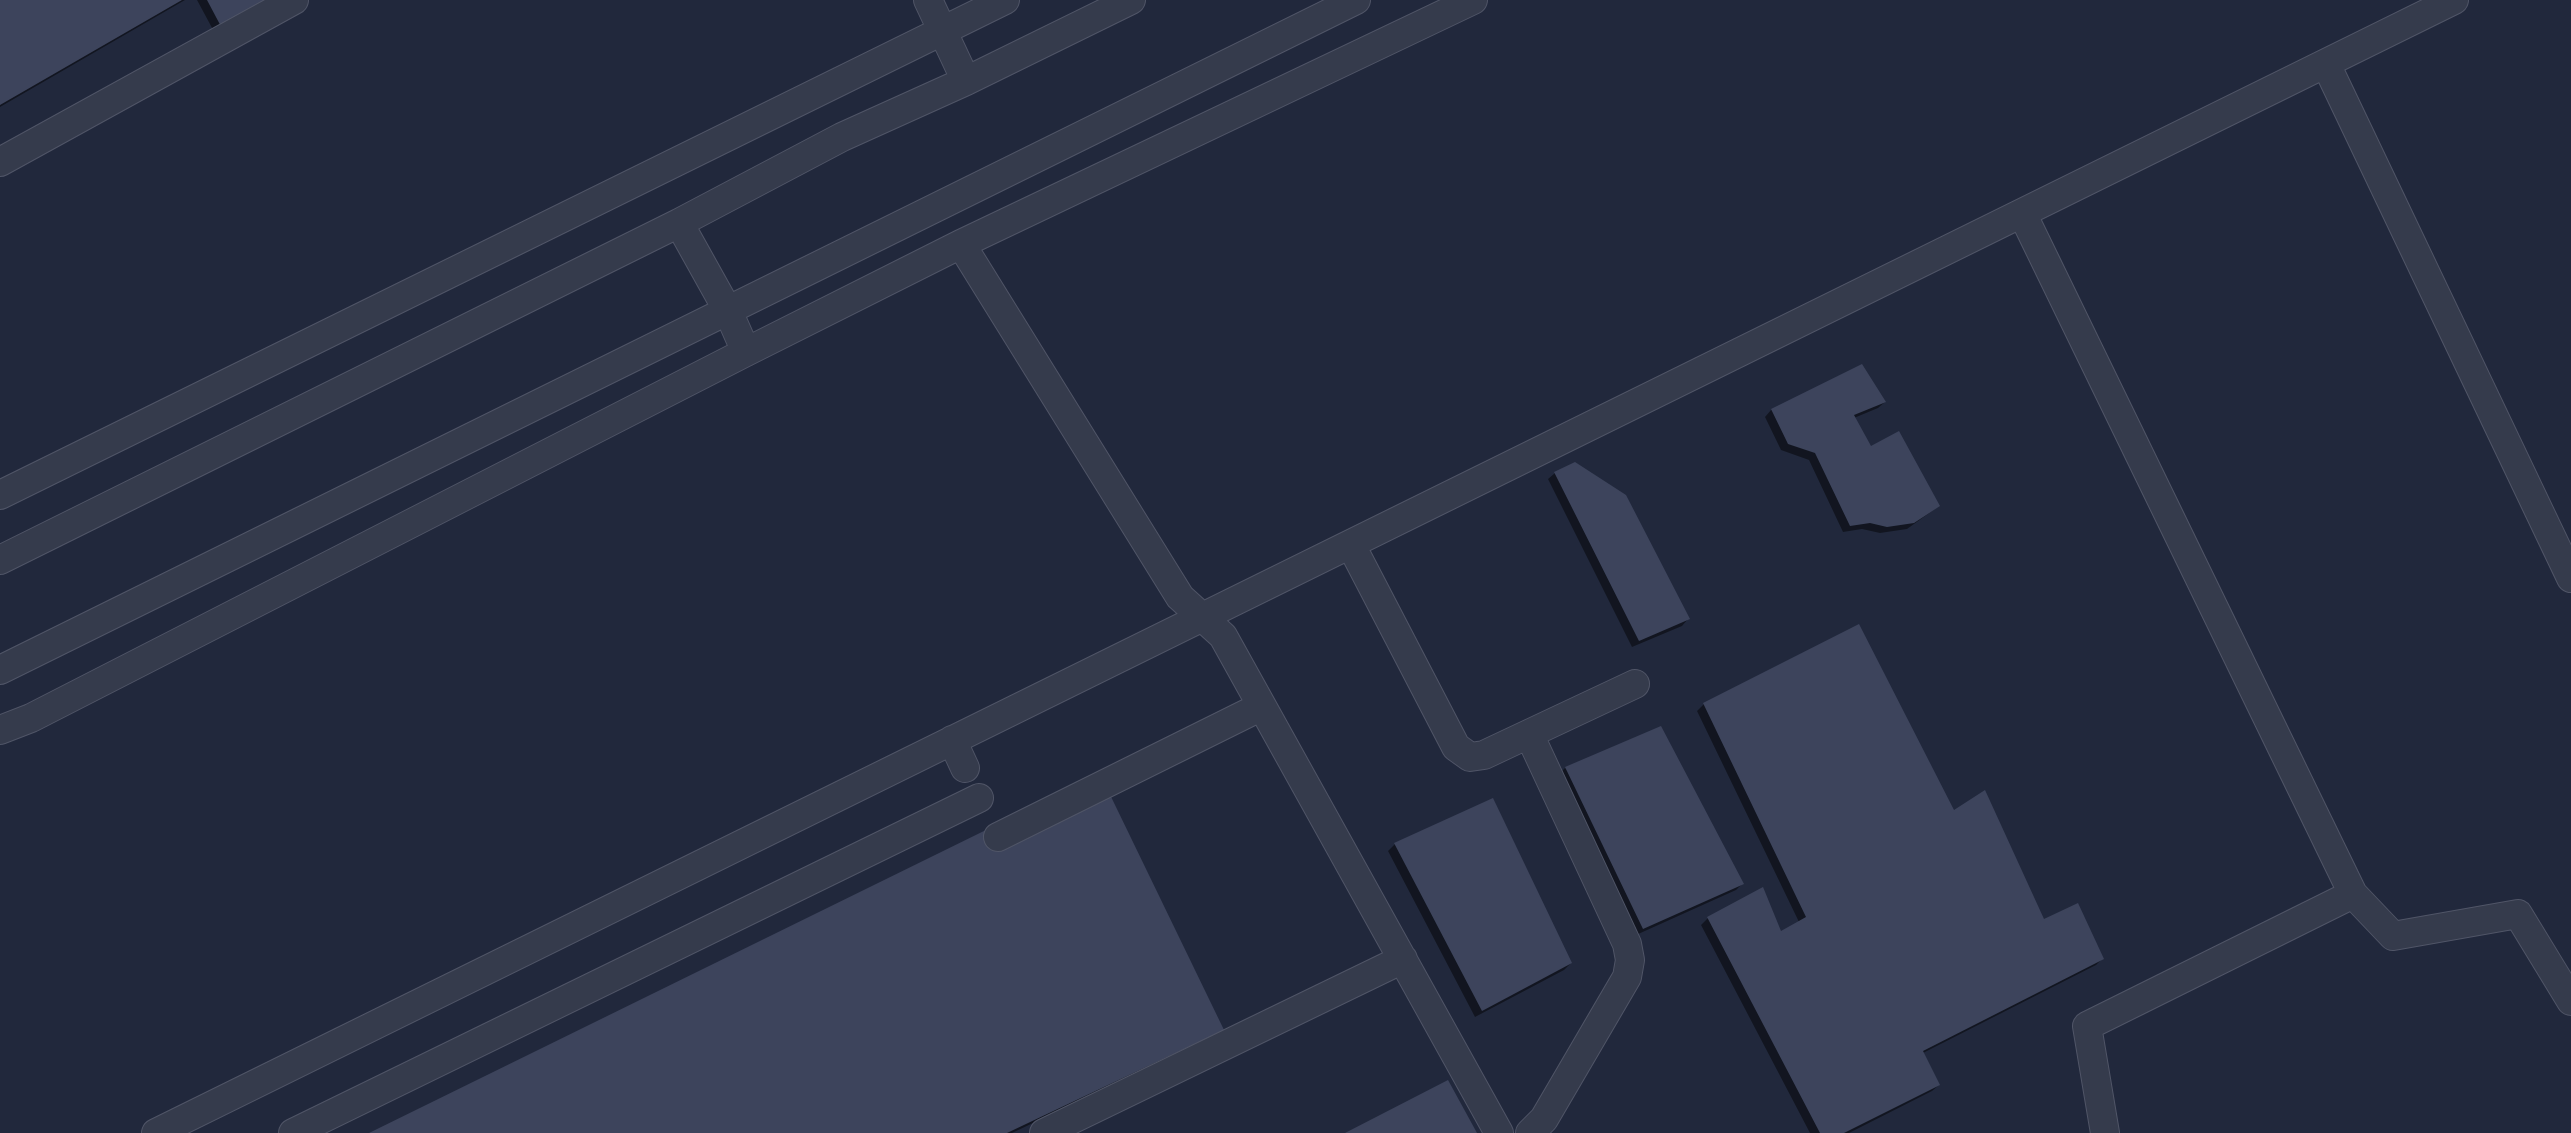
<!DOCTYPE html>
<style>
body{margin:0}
canvas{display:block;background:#21283c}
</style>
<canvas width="2571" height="1133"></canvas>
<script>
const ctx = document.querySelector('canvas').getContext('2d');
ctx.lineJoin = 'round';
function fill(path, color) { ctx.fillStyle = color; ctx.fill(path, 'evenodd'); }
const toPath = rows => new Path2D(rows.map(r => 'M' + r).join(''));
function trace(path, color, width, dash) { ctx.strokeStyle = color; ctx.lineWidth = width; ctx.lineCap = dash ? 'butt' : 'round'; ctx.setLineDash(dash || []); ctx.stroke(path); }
fill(toPath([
 [0,0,185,0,0,107],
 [197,0,287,0,218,39],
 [1861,366,1885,402,1878,408,1854,418,1870,448,1939,506,1907,529,1880,533,1862,529,1843,532,1809,460,1781,450,1765,417,1771,410],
 [1555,473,1688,619,1682,626,1632,647,1548,479],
 [1704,704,1953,812,2043,921,2103,958,2096,965,1923,1053,1939,1085,1932,1091,1849,1133,1810,1133,1701,925,1708,918,1780,933,1799,922,1697,711],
 [1565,768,1742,884,1736,890,1636,935,1559,774],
 [1493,799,1571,963,1564,970,1475,1017,1388,851,1395,844],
 [1222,1030,1216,1036,1012,1133,372,1133]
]), '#0007');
fill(toPath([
 [0,0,182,0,0,105],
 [207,0,284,0,225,34],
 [1862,364,1886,402,1854,415,1871,446,1899,431,1940,506,1914,523,1887,527,1870,523,1850,526,1815,453,1788,444,1771,409],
 [1575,462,1626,495,1690,619,1639,641,1554,472],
 [1859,624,1954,810,1985,790,2044,919,2078,903,2104,959,1923,1051,1940,1085,1844,1133,1820,1133,1707,917,1763,887,1781,931,1806,917,1703,703],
 [1661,726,1744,884,1643,929,1565,767],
 [1100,774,1224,1030,1007,1133,369,1133],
 [1493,798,1572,963,1482,1011,1394,843],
 [1448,1080,1477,1133,1345,1133]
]), '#3d445c');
const minor = toPath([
 [928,0,966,81],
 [2326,64,2571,578],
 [0,162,294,0],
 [2023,215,2353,894,2393,936,2518,914,2571,1001],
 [679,223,728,311,746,352],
 [961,244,1180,597,1223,636,1499,1133],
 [0,495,1005,0],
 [1351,545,1456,747,1470,757,1484,755,1635,684],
 [0,560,679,223,842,137,966,81,1131,0],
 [0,670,1356,0],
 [0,730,31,718,746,352,961,244,1473,0],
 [1529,734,1627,944,1630,960,1627,977,1544,1119,1530,1133],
 [952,740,965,768],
 [998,837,1260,707],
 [156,1133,2454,0],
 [293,1133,979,798],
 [1044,1133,1403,959],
 [2105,1133,2087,1026,2353,894]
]);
trace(minor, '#505567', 30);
trace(minor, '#353b4c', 28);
</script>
